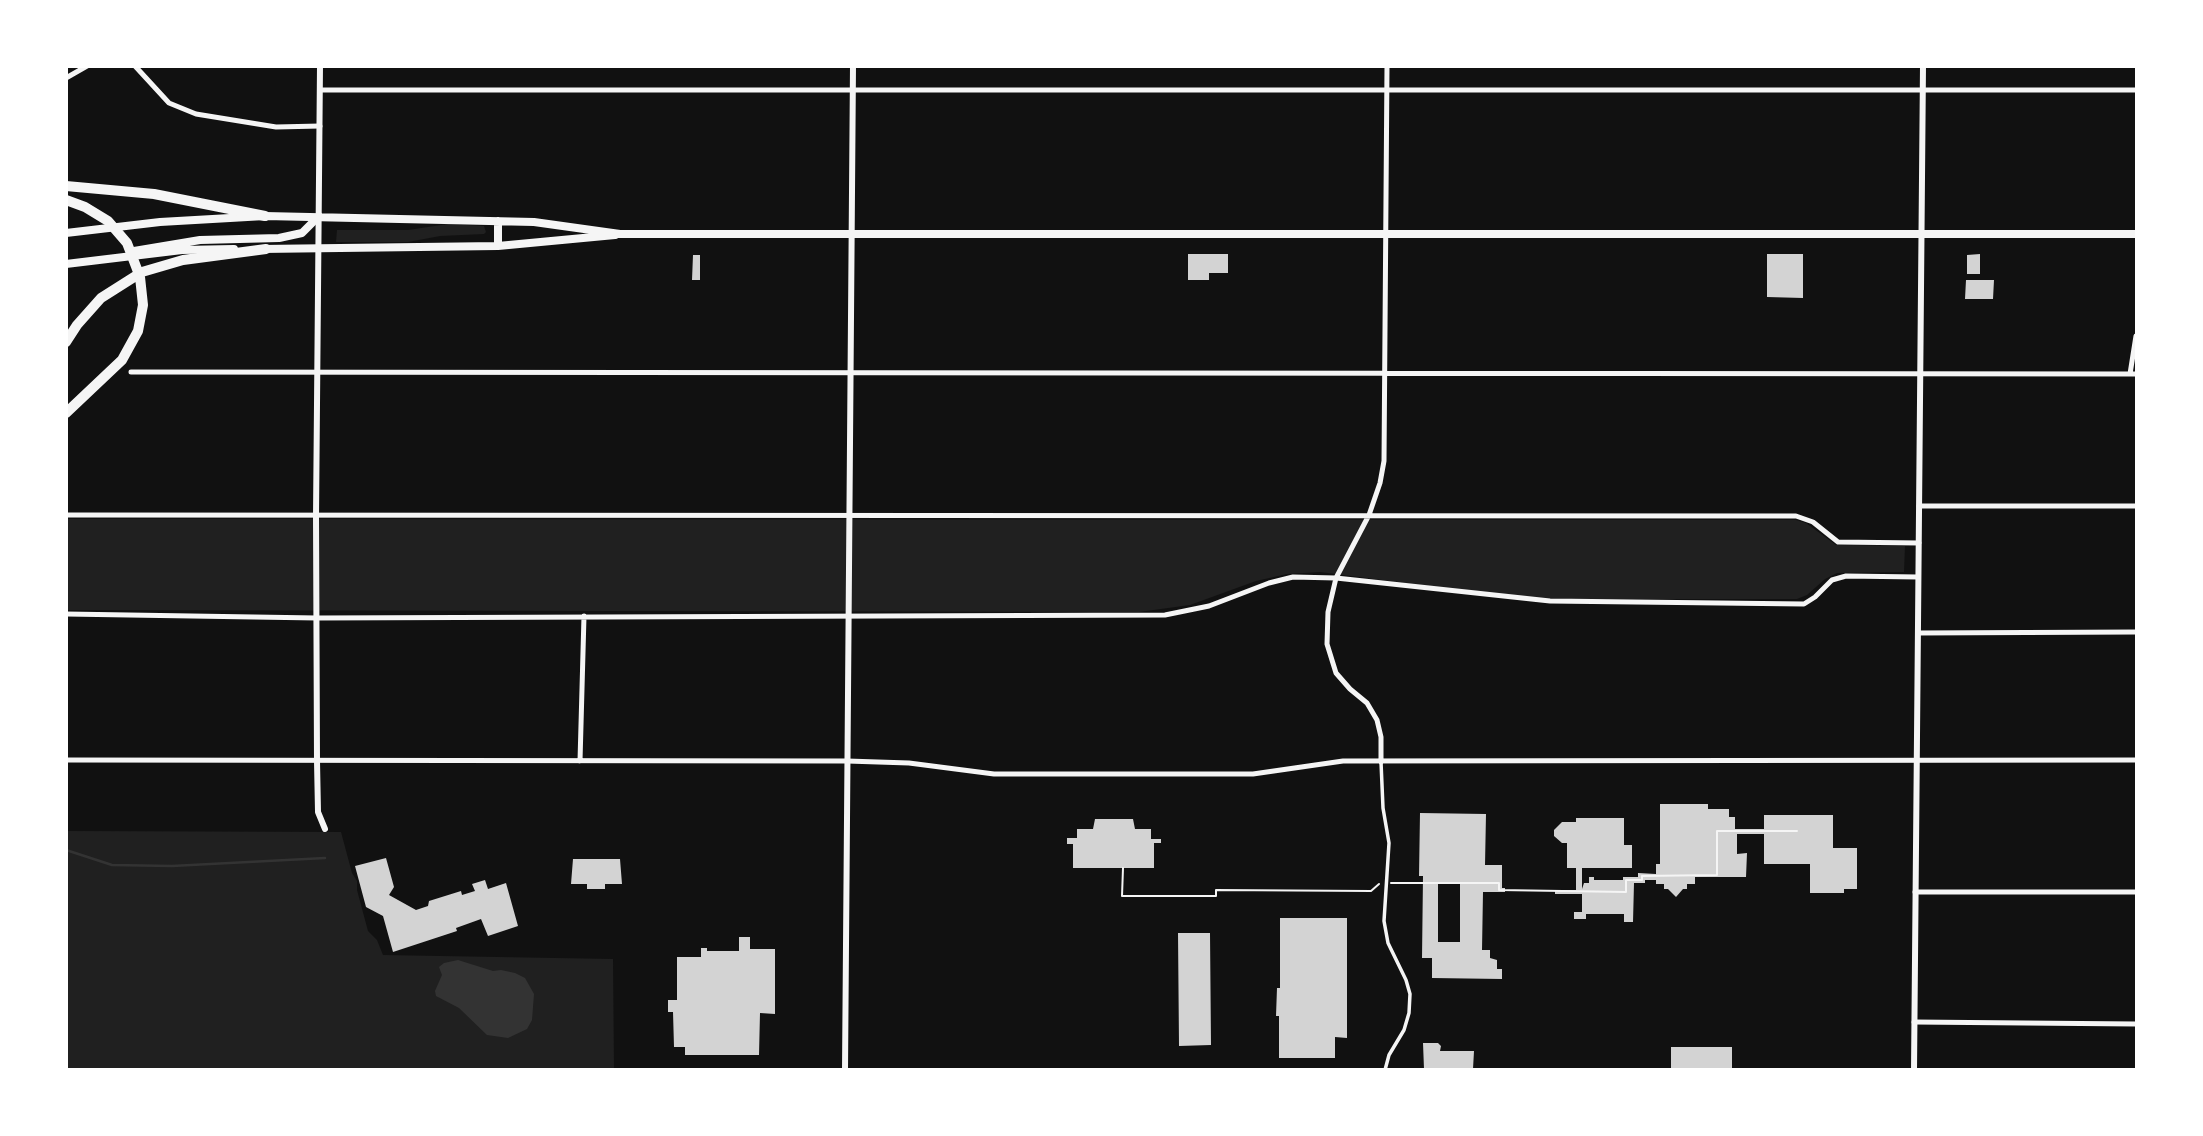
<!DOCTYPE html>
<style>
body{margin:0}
#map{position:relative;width:2203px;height:1136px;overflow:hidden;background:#111;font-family:Mulish,sans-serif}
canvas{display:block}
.frame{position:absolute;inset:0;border:68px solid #fff;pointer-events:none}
</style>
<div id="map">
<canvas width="2203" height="1136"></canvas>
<div class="frame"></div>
</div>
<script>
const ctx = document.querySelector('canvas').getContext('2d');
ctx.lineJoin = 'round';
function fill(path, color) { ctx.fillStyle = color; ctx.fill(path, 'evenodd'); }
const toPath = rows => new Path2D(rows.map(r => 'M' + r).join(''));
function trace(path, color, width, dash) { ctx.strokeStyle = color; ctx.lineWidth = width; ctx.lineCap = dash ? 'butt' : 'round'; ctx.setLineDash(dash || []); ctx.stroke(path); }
fill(toPath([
 [448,224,484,226,486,232,484,234,440,236,408,242,336,242,337,230,408,230],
 [67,519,1796,520,1806,523,1836,545,1905,546,1904,572,1837,573,1825,579,1807,595,1797,599,1530,599,1320,572,1287,574,1256,581,1190,605,1139,612,67,610],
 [67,831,341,832,352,873,357,881,357,890,368,931,377,940,383,955,613,959,614,1069,67,1070]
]), '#202020');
fill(toPath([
 [458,960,493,971,501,970,515,973,525,978,534,994,532,1020,527,1029,508,1038,487,1035,459,1008,436,996,435,991,442,975,439,967,444,963]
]), '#333');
trace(toPath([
 [66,850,112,865,172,866,325,858]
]), '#333', 2.5);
fill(toPath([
 [1188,254,1228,254,1228,273,1209,273,1209,280,1188,280],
 [1767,254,1803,254,1803,298,1767,297],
 [1980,254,1980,274,1967,274,1967,255],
 [693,255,700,255,700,280,692,280],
 [1966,280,1994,280,1993,299,1965,299],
 [1660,804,1708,804,1708,809,1729,809,1729,817,1735,817,1735,829,1764,829,1764,815,1833,815,1833,848,1857,848,1857,889,1844,889,1844,893,1810,893,1810,864,1764,864,1764,834,1737,834,1737,854,1747,853,1746,877,1695,877,1695,884,1687,884,1687,889,1683,889,1676,897,1668,889,1664,889,1664,884,1656,884,1656,880,1645,880,1645,883,1634,883,1633,922,1624,922,1624,914,1586,914,1586,919,1574,919,1574,912,1582,912,1582,894,1555,894,1555,890,1576,890,1576,868,1567,868,1567,843,1562,843,1554,836,1554,830,1562,822,1576,822,1576,818,1624,818,1624,845,1632,845,1632,868,1582,868,1582,889,1584,883,1589,883,1589,877,1594,877,1594,880,1623,880,1623,877,1638,877,1638,873,1656,874,1656,864,1660,864],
 [1420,813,1486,814,1485,865,1502,865,1502,888,1505,888,1505,892,1483,892,1482,950,1490,950,1490,958,1497,960,1497,969,1502,969,1502,979,1432,978,1432,958,1422,958,1423,876,1419,876],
 [1438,884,1460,884,1460,942,1438,942],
 [1095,819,1133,819,1135,829,1151,829,1151,839,1161,839,1161,843,1154,843,1154,868,1073,868,1073,844,1067,844,1067,838,1077,838,1077,829,1093,829],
 [386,858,394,887,389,895,416,910,428,906,429,901,461,891,462,895,475,891,472,884,485,880,488,889,506,883,518,926,488,936,481,919,456,928,457,931,393,952,383,916,366,907,355,866],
 [573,859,620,859,622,884,605,884,605,889,587,889,587,884,571,884],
 [1280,918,1347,918,1347,1038,1335,1037,1335,1058,1279,1058,1279,1016,1276,1016,1277,988,1280,988],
 [1178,933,1210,933,1211,1045,1179,1046],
 [739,937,750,937,750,949,775,949,775,1014,760,1013,759,1055,685,1055,685,1047,674,1047,673,1012,668,1012,668,1000,677,1000,677,957,701,957,701,948,707,948,707,951,739,951],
 [1423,1043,1438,1043,1441,1046,1440,1051,1474,1051,1473,1069,1424,1069],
 [1671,1047,1732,1047,1732,1069,1671,1069]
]), '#d3d3d3');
trace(toPath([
 [1123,868,1122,896,1216,896,1216,890,1371,891,1379,884],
 [1391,883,1499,883,1499,890,1626,892,1626,880,1642,880,1642,876,1717,875,1717,831,1797,831]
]), '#f5f5f5', 2);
trace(toPath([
 [1381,762,1383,808,1389,843,1384,921,1388,943,1406,980,1410,994,1409,1013,1404,1030,1389,1055,1385,1070]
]), '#f5f5f5', 3.5);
trace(toPath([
 [135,66,169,103,196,114,276,127,320,126],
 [66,78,87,66],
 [320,90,2136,90],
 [131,372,2136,374],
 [2130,374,2136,336],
 [1919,506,2136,506],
 [66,515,1796,516,1813,522,1838,542,1919,543],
 [66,614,317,618,1165,615,1209,606,1269,583,1293,577,1336,578,1550,601,1804,604,1815,597,1832,580,1846,576,1918,577],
 [1918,633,2136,632],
 [66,760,847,761,909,763,994,774,1253,774,1343,761,2136,760],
 [580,761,584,616],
 [1381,762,1381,737,1377,720,1367,703,1350,689,1336,673,1327,644,1328,612,1336,578,1369,515,1380,483,1384,461,1387,66],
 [1915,892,2136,892],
 [1914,1022,2136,1024]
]), '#f5f5f5', 5);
trace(toPath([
 [320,66,316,516,317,761,318,812,325,829],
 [845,1070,853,66],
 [1914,1070,1923,66]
]), '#f5f5f5', 6);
trace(toPath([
 [66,233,160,222,265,216,534,222,620,234,2136,234],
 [498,246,498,221],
 [261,249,498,246,615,235],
 [134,251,200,240,279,238,302,233,319,216],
 [66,264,182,250,234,249]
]), '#f5f5f5', 8);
trace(toPath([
 [66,186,154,194,265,216],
 [66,200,85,207,108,221,127,243,140,277,143,305,138,331,122,360,66,413],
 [66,342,77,325,101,298,142,272,183,260,266,249]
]), '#f5f5f5', 10);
</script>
